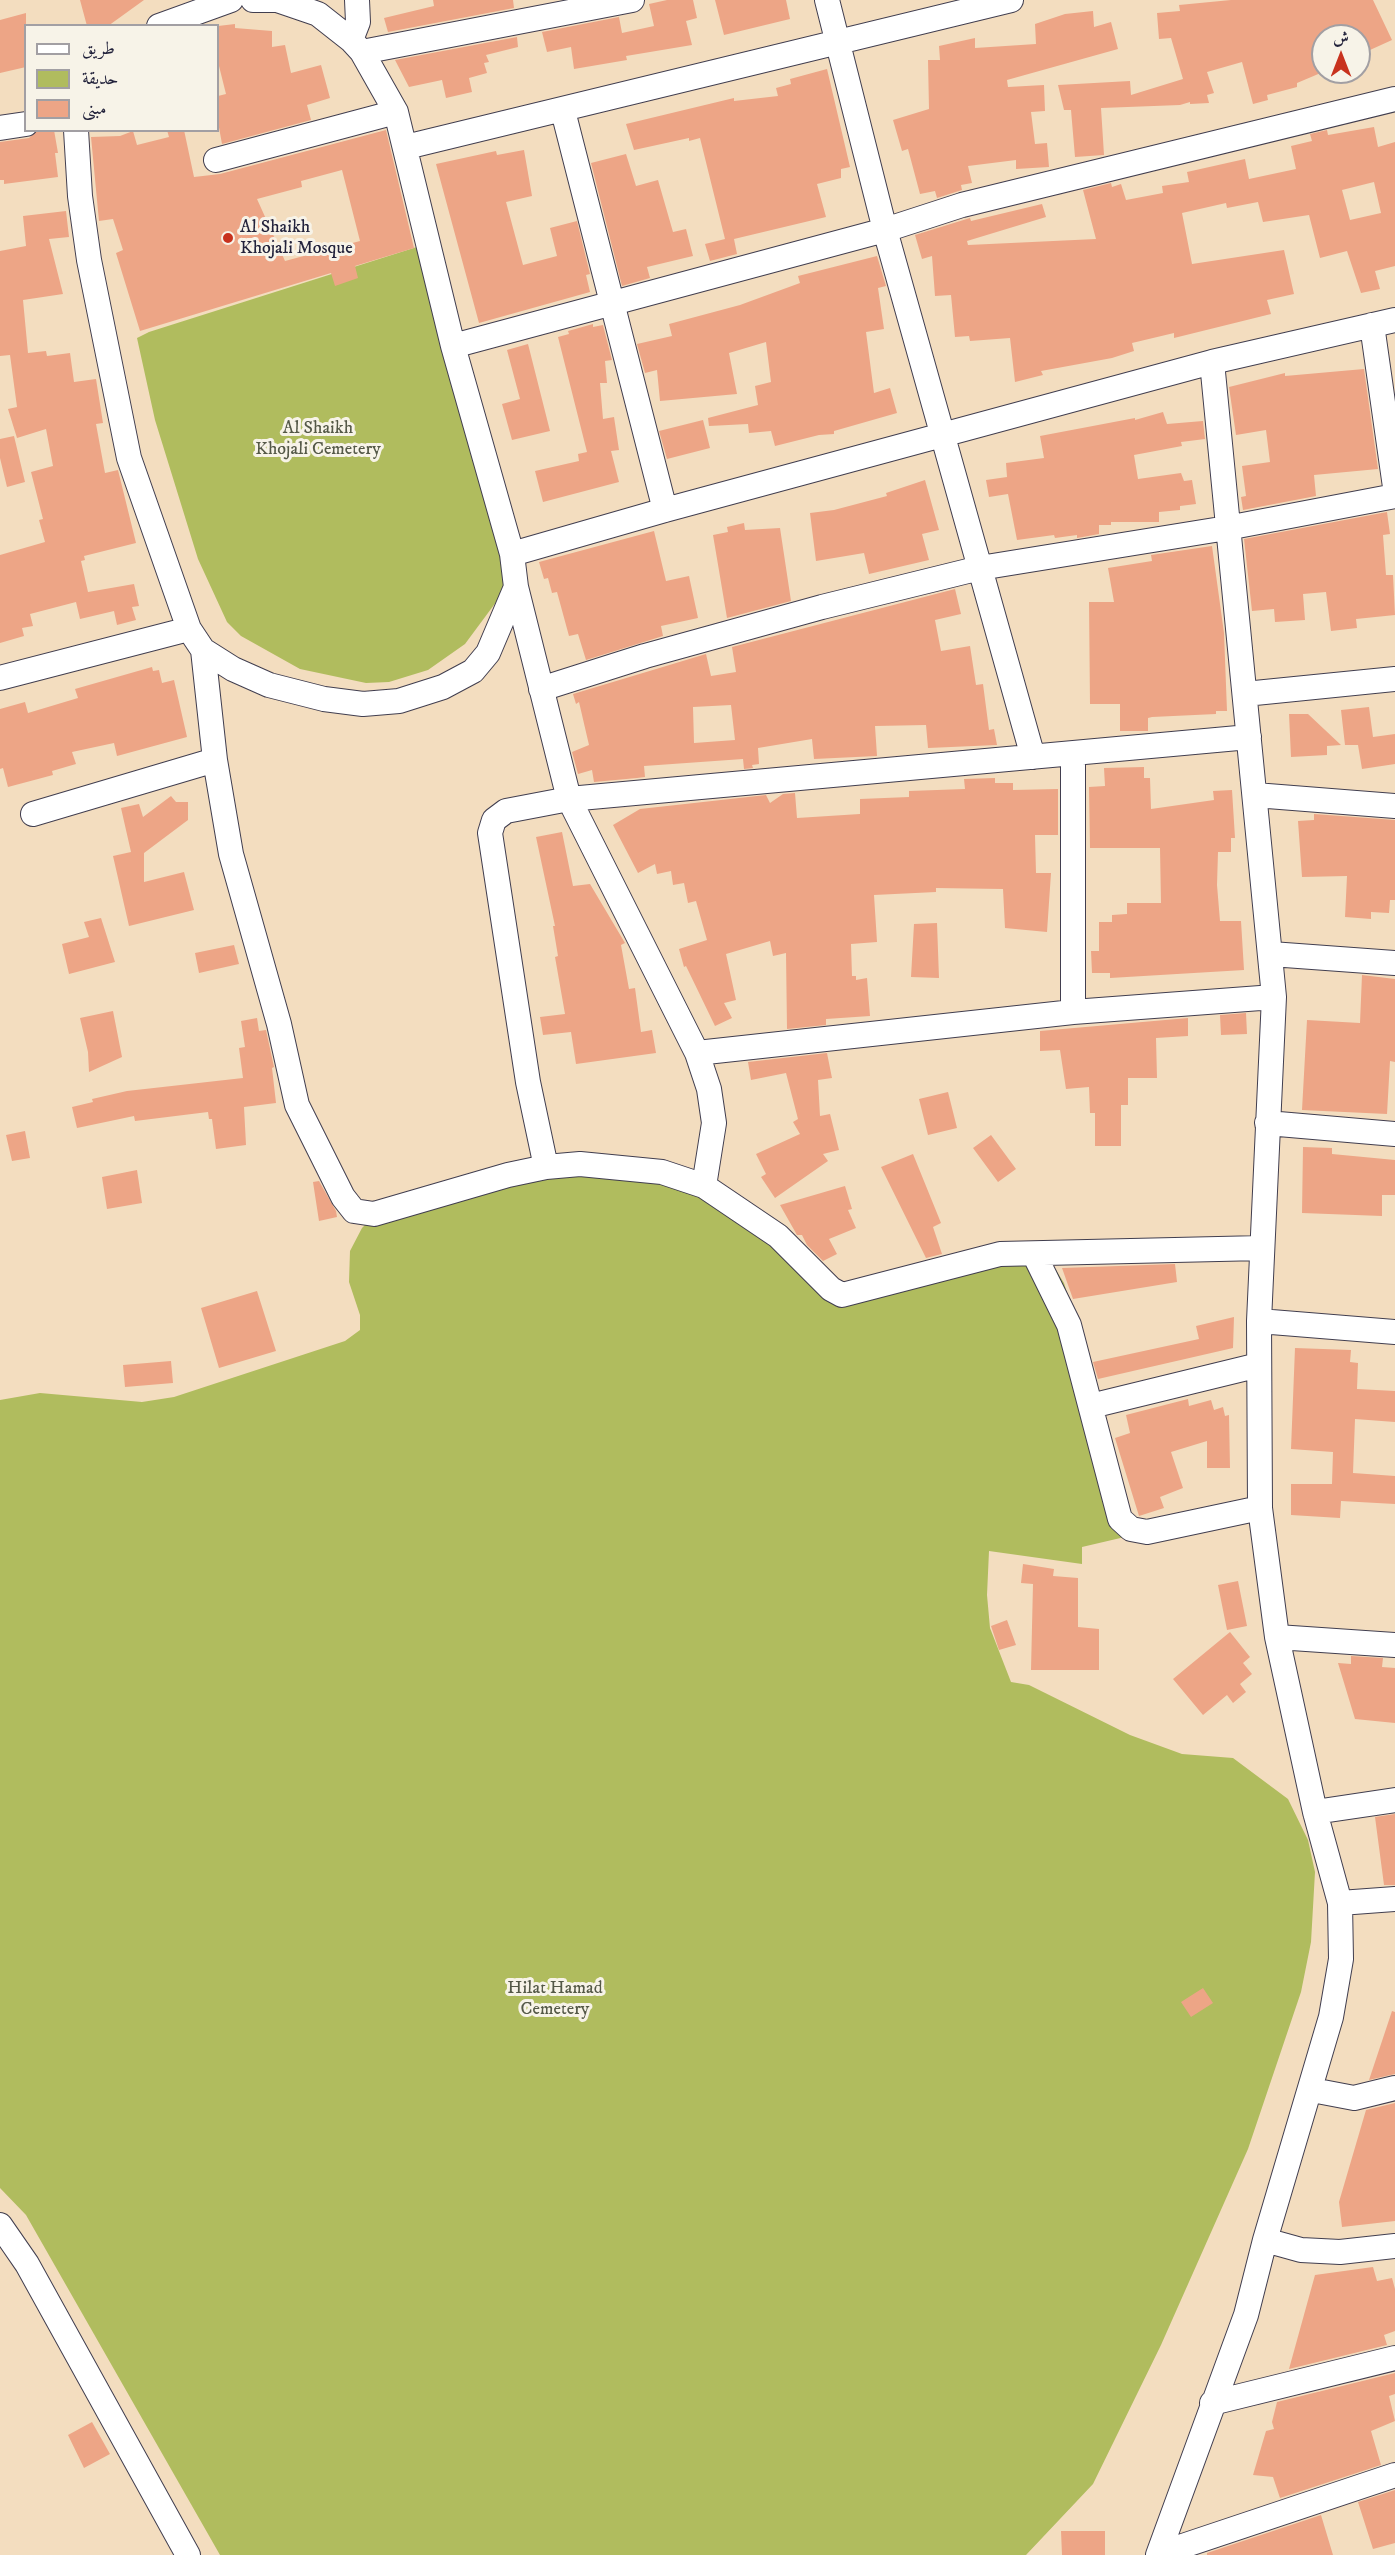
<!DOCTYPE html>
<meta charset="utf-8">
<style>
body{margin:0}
#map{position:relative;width:1395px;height:2555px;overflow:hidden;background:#f3ddbf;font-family:"IM FELL DW Pica",Amiri,serif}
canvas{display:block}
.legend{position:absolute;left:24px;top:24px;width:195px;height:108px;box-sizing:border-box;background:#f7f3e8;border:2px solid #a29fa3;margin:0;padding:8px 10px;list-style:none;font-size:18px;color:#22223b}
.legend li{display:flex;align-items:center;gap:12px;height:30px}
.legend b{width:30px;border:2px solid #a29fa3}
.north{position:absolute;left:1311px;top:24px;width:60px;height:60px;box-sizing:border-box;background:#f7f3e8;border:2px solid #a29fa3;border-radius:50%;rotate:0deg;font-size:16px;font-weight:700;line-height:24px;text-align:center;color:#22223b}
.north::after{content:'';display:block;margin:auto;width:21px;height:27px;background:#c8321e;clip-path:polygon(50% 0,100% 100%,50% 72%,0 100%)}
</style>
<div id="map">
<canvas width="1395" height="2555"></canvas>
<ul class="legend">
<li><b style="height:8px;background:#fff"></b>طريق</li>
<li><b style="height:16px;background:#b0bc5e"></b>حديقة</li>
<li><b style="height:16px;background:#eda586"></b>مبنى</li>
</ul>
<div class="north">ش</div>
</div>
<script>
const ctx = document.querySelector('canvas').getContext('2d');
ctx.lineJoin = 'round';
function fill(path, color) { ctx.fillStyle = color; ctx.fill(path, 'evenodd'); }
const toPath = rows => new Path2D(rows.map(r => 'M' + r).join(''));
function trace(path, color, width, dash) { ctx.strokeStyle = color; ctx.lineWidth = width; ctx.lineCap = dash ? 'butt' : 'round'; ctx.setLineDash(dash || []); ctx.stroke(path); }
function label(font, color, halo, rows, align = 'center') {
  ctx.font = font + ' "IM FELL DW Pica",serif'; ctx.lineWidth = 6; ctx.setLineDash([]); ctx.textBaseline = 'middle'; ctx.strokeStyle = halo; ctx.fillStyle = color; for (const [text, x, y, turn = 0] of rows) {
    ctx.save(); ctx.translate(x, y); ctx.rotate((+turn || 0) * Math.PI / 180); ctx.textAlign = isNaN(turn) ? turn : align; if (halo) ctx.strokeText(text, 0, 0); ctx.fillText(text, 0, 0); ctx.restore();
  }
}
fill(toPath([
 [420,246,509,565,505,590,465,644,428,670,389,682,366,683,300,669,241,636,227,622,198,559,155,420,137,338,149,332],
 [557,1162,688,1175,840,1305,1022,1256,1044,1263,1056,1270,1064,1283,1093,1375,1129,1536,1082,1547,1082,1564,989,1551,987,1595,990,1628,1011,1682,1029,1685,1130,1735,1182,1754,1233,1758,1288,1799,1308,1840,1315,1872,1311,1942,1301,1992,1248,2149,1161,2345,1093,2484,1026,2555,220,2555,26,2215,0,2188,0,1400,40,1393,142,1402,174,1397,345,1341,360,1330,360,1315,349,1282,350,1251,362,1228,379,1211]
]), '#b0bc5e');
fill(toPath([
 [80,0,144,0,108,26,87,26],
 [433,0,513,0,514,8,388,32,384,18,434,6],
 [667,0,693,0,697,18,686,21,692,45,626,56,627,60,574,69,571,47,547,52,542,32,619,17,622,33,654,26,649,4],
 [715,0,786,0,790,19,724,35],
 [1231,0,1373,0,1392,40,1359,55,1359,36,1323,36,1323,72,1297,83,1297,87,1267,95,1268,100,1253,104,1242,62,1207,72,1214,93,1207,95,1209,103,1190,104,1190,102,1180,105,1101,108,1104,155,1075,157,1071,110,1064,110,1058,85,1130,81,1131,95,1183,79,1171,38,1159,39,1157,13,1180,11,1179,5],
 [1093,11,1094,27,1111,22,1118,49,1007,80,1008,87,1044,85,1045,111,1031,112,1035,144,1047,143,1049,167,1016,169,1016,160,968,166,972,183,961,185,962,190,937,198,935,191,920,194,908,149,902,151,893,120,929,109,928,60,940,60,939,46,975,38,975,48,1036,44,1035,24,1065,14],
 [26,13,26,67,0,73,0,20],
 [235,24,235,28,272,31,272,47,285,45,291,73,321,65,330,98,307,105,311,120,222,144,218,122,218,96,226,94,218,62,218,26],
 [517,37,518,47,486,55,489,62,484,63,487,73,469,78,472,92,446,98,442,80,409,87,395,60],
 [827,69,850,167,841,169,841,178,817,184,826,217,734,239,737,254,710,261,705,244,725,239,700,138,689,141,689,138,634,150,626,124,734,98,734,101,778,96,776,88,791,84,790,79],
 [1374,127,1378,147,1395,142,1395,266,1375,271,1380,289,1361,293,1347,251,1320,258,1309,215,1263,222,1258,202,1227,208,1226,203,1182,213,1192,264,1284,250,1294,294,1267,300,1271,314,1174,338,1174,333,1132,343,1134,351,1112,358,1041,371,1043,375,1015,382,1010,338,970,341,969,336,955,337,951,295,935,296,932,256,922,259,915,235,970,218,971,221,1042,204,1046,217,967,241,968,245,1096,239,1083,190,1111,183,1112,187,1121,184,1126,200,1163,193,1162,186,1189,182,1187,172,1245,159,1249,179,1296,169,1291,146,1312,141,1310,134,1327,130,1328,135],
 [1374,182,1381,213,1350,220,1342,190],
 [38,130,54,130,58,153,55,153,58,177,4,184,4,180,0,180,0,142,29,138],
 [167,130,184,130,194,177,220,174,386,130,414,248,355,266,358,278,335,286,331,273,140,331,116,253,123,250,113,219,99,221,91,137,120,136,133,131,137,145,169,137],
 [342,170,360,241,285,261,257,199,302,187,301,181],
 [524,150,532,196,506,202,523,265,557,256,550,228,577,221,590,274,586,275,590,292,479,323,436,164,496,151,497,155],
 [626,154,636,186,658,180,673,232,686,229,693,256,647,267,650,278,622,286,591,163],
 [66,211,69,237,49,239,63,294,23,300,28,353,46,351,47,356,70,353,74,382,96,379,103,423,96,424,105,473,118,470,136,543,84,556,85,560,81,561,88,592,134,584,139,606,132,607,136,620,117,625,114,611,80,619,76,602,30,614,33,626,22,628,24,636,0,643,0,555,45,542,39,520,43,519,31,472,53,466,46,429,17,438,8,409,17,407,10,355,0,356,0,251,26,246,23,216],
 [877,256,886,286,878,288,884,329,866,332,874,393,890,388,897,413,834,431,834,434,819,435,775,446,771,431,749,433,748,424,709,426,708,418,758,405,755,386,771,382,766,342,729,353,737,394,660,401,657,370,645,373,637,344,672,336,669,324,740,305,800,283,798,276],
 [593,324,593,327,603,325,612,360,605,361,607,383,600,383,603,419,614,417,619,450,611,451,619,482,543,502,535,471,579,461,578,454,587,452,558,337,569,334,568,331],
 [528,344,550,431,512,440,502,404,520,399,507,350],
 [1364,369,1378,469,1314,475,1316,496,1243,510,1241,497,1246,496,1242,466,1270,462,1266,430,1236,435,1229,387,1285,373,1285,376],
 [1163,412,1167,424,1203,421,1205,439,1181,442,1182,446,1134,455,1138,479,1181,473,1184,481,1192,480,1196,504,1180,506,1180,510,1159,512,1159,522,1111,522,1111,525,1099,525,1099,534,1077,538,1077,535,1055,538,1054,535,1017,540,1008,494,989,497,986,480,1007,477,1006,463,1044,458,1040,436,1135,418,1135,420],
 [703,420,710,448,667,459,659,431],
 [14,436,25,482,7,487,0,458,0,439],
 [925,480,939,530,922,534,929,560,869,574,864,553,816,561,810,513,834,510,887,496,886,493],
 [1387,512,1390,534,1383,535,1386,575,1393,575,1395,615,1356,619,1357,628,1331,631,1326,592,1303,594,1305,620,1275,622,1274,609,1252,611,1244,539],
 [744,523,745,530,780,528,791,601,727,618,713,535,728,532,727,527],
 [654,531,666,581,689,576,698,618,661,626,663,636,586,660,578,634,569,636,557,592,552,593,548,578,544,579,539,562],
 [1212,546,1224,633,1227,711,1216,711,1216,714,1152,717,1148,718,1148,731,1120,731,1120,704,1090,704,1089,602,1114,602,1108,568,1152,561,1151,555],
 [955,589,961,614,935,620,941,651,970,646,976,685,983,684,989,730,994,729,997,745,928,748,926,725,875,726,877,756,814,759,812,739,758,748,759,764,752,765,753,768,744,769,743,759,644,766,645,777,637,778,594,782,592,770,578,774,572,752,589,745,579,702,576,704,573,694,706,654,711,676,736,672,732,647],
 [731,705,735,740,694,743,693,707],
 [152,667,153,671,159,670,162,683,174,680,187,737,117,756,114,743,72,752,76,764,52,771,53,775,8,787,3,768,0,769,0,709,25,702,28,713,78,698,75,689],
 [1369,707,1373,737,1395,734,1395,764,1362,769,1358,745,1345,745,1341,710],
 [1289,714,1308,714,1341,745,1327,746,1327,755,1291,757],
 [1144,767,1144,778,1150,778,1151,809,1214,800,1213,791,1232,790,1235,838,1231,838,1231,852,1218,852,1217,885,1220,921,1241,921,1244,970,1110,978,1110,973,1092,973,1091,951,1099,951,1099,922,1112,922,1112,915,1127,914,1127,903,1161,903,1160,848,1090,848,1089,787,1105,786,1104,768],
 [995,778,995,783,1013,783,1013,790,1058,789,1058,835,1035,835,1036,873,1051,873,1047,932,1005,928,1003,889,936,888,936,892,874,895,877,942,851,944,852,976,856,976,856,980,867,978,870,1016,826,1019,826,1025,787,1029,786,953,773,956,770,941,726,954,736,1000,724,1003,732,1018,715,1026,686,966,684,967,679,949,707,940,696,901,688,903,684,883,673,885,671,871,657,874,655,864,638,873,613,825,640,809,766,795,770,803,783,794,795,793,797,818,860,814,860,799,909,797,909,791,965,789,964,779],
 [171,796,176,802,188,802,188,820,144,853,144,882,184,872,194,910,129,926,113,856,131,852,121,808,139,804,143,817],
 [1314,814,1395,820,1395,900,1390,900,1389,913,1371,912,1371,919,1345,917,1347,876,1302,877,1298,821,1314,820],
 [562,832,573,886,590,884,625,943,621,945,629,989,635,988,641,1032,652,1030,656,1053,576,1064,571,1032,543,1035,540,1017,565,1014,555,957,558,956,553,926,555,926,536,837],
 [101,918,115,962,69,974,62,944,89,937,84,922],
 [937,923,939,978,911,977,914,924],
 [234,945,239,964,199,973,195,953],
 [1362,975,1395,979,1395,1062,1390,1061,1387,1114,1302,1110,1307,1020,1360,1023],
 [113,1011,122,1057,89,1072,88,1052,80,1018],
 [1246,1013,1247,1034,1221,1035,1220,1015],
 [257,1018,259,1031,266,1030,274,1067,272,1068,276,1103,244,1107,246,1145,216,1149,212,1119,209,1119,208,1112,135,1121,134,1116,77,1128,72,1107,93,1102,92,1099,127,1091,243,1078,239,1048,245,1047,241,1021],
 [1188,1018,1188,1036,1156,1038,1157,1078,1128,1078,1128,1105,1121,1105,1121,1146,1095,1146,1095,1113,1090,1113,1089,1087,1066,1089,1060,1050,1040,1051,1040,1031],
 [827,1053,832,1078,818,1080,820,1116,830,1114,839,1150,823,1154,828,1161,775,1198,761,1177,766,1174,756,1154,800,1134,793,1122,798,1119,786,1073,751,1080,748,1062],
 [948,1092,957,1128,928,1135,919,1099],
 [25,1131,30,1158,12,1161,6,1135],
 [991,1135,1016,1169,998,1182,973,1148],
 [1303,1147,1332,1148,1332,1154,1395,1160,1395,1195,1382,1195,1382,1216,1302,1213],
 [913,1154,941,1223,933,1227,942,1254,926,1258,881,1167],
 [137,1170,142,1203,107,1209,102,1177],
 [319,1181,336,1211,337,1217,319,1221,313,1182],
 [845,1186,852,1209,848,1210,856,1228,829,1239,837,1254,823,1261,807,1245,802,1235,797,1235,780,1205],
 [1175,1264,1177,1282,1073,1299,1062,1268],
 [257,1291,276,1351,219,1368,201,1308],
 [1234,1317,1233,1348,1098,1379,1093,1362,1199,1339,1196,1326],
 [1295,1348,1351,1350,1350,1362,1358,1363,1357,1389,1395,1391,1395,1422,1355,1419,1353,1473,1395,1476,1395,1504,1341,1501,1340,1518,1291,1515,1291,1484,1332,1484,1333,1452,1291,1449],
 [171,1361,173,1383,125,1387,123,1365],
 [1188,1399,1189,1406,1211,1400,1214,1410,1223,1407,1225,1416,1229,1415,1230,1468,1207,1468,1207,1441,1171,1452,1183,1488,1160,1497,1164,1508,1139,1516,1115,1438,1130,1433,1126,1415],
 [1023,1564,1054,1569,1053,1576,1078,1578,1078,1627,1099,1629,1099,1670,1031,1670,1033,1584,1021,1583],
 [1238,1581,1247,1626,1227,1630,1218,1585],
 [1007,1620,1016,1645,999,1650,991,1626],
 [1230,1632,1250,1657,1243,1663,1252,1674,1240,1684,1246,1692,1233,1703,1227,1695,1203,1715,1173,1679],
 [1351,1656,1383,1658,1382,1667,1395,1668,1395,1723,1355,1719,1338,1663,1351,1664],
 [1395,1814,1395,1885,1384,1885,1375,1817],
 [1203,1988,1213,2003,1191,2017,1181,2002],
 [1392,2011,1395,2012,1395,2074,1369,2080],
 [1395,2103,1395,2221,1342,2227,1339,2202,1366,2110],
 [1373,2267,1377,2281,1392,2278,1395,2289,1395,2331,1384,2335,1387,2345,1289,2369,1315,2275],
 [1395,2373,1395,2394,1389,2396,1395,2421,1371,2431,1381,2465,1280,2498,1273,2477,1253,2475,1266,2431,1274,2429,1272,2422,1277,2402],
 [92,2422,110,2454,84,2468,68,2435],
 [1395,2490,1395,2543,1373,2549,1358,2502],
 [1321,2515,1333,2555,1207,2555,1207,2553],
 [1061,2531,1105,2531,1105,2555,1062,2555]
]), '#eda586');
const minor = toPath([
 [253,0,277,0,318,14,351,40,362,52,396,112,453,346,512,554,516,587,569,799,697,1053,709,1089,714,1123,704,1186,778,1236,831,1289,842,1295,1000,1254,1262,1248],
 [827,0,885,230,1033,757],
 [159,26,231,0],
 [351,40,358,22,357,0],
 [362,52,632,0],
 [563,111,665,510],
 [0,128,26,124],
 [76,130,80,196,89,260,129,458,189,629,203,650,233,669,269,685,324,699,363,704,399,701,443,687,473,671,488,653,516,587],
 [406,147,1011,0],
 [216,160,396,112],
 [1372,325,1395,487],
 [453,346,885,230,962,205,1395,99],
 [512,554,665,510,1212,362,1395,320],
 [203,650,215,760,231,854,279,1024,297,1105,343,1197,354,1211,374,1214,508,1175,546,1167,580,1164,662,1172,704,1186],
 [0,678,189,629],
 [541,689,645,656,822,607,980,568,1227,528,1395,496],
 [1245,694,1395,679],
 [1073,754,1073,1012],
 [1255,795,1395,806],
 [33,814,215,760],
 [1271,954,1395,963],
 [697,1053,1073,1012,1274,997],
 [1267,1123,1395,1134],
 [546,1167,528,1082,490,833,494,820,506,811,569,799,1249,737],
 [1034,1254,1069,1325,1120,1519,1131,1529,1147,1532,1260,1508],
 [1259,1321,1395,1332],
 [1091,1406,1259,1365],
 [1277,1637,1395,1645],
 [1315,1812,1395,1800],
 [1340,1903,1395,1899],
 [1312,2090,1354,2098,1395,2088],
 [0,2225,27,2264,188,2555],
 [1265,2240,1301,2250,1340,2252,1395,2246],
 [1212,2403,1395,2358],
 [1159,2554,1395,2475],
 [1158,2555,1246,2315,1265,2240,1331,2017,1341,1959,1340,1903,1315,1812,1277,1637,1260,1508,1259,1321,1274,997,1212,362]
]);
trace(minor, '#413e4f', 26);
trace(minor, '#fff', 24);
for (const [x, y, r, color] of [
 [228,238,6,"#c8321e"]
]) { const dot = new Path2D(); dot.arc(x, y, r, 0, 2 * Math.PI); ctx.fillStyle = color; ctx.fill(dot); trace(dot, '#f7f3e8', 2); }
label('18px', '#22223b', '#f7f3e8', [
 ["Al Shaikh",240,228],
 ["Khojali Mosque",240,249]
], 'left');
label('18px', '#545847', '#f7f3e8', [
 ["Al Shaikh",318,429],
 ["Khojali Cemetery",318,450],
 ["Hilat Hamad",555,1989],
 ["Cemetery",555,2010]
]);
</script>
